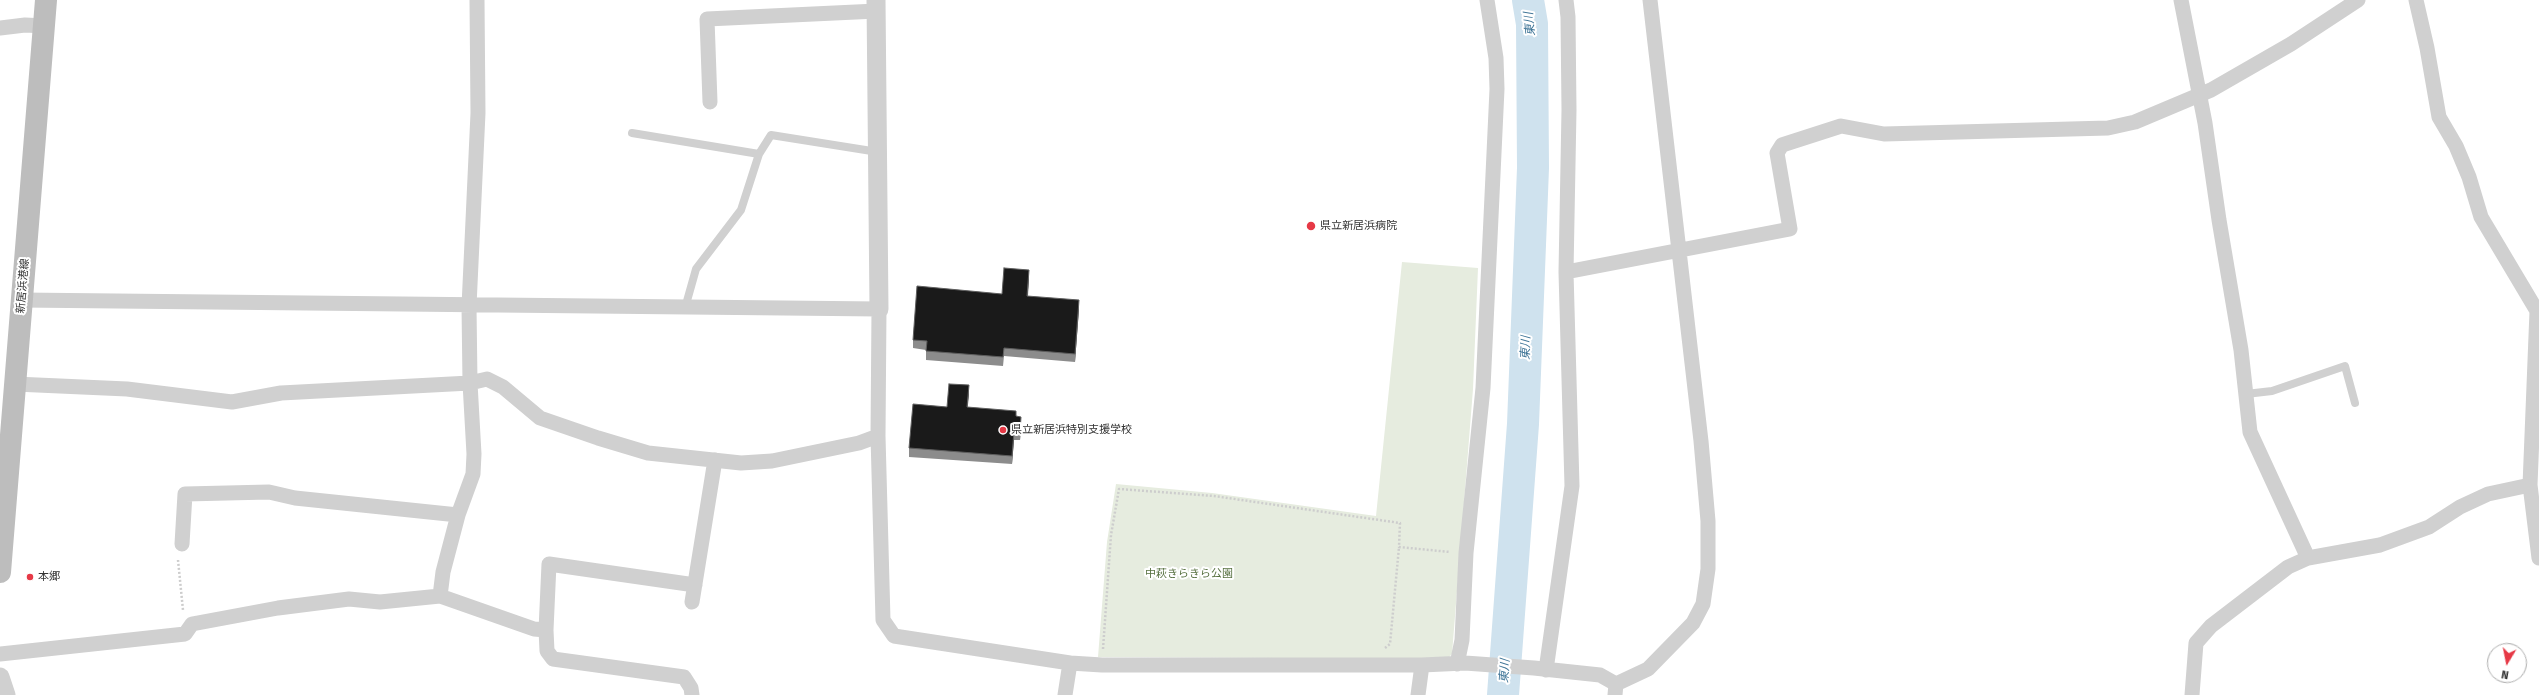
<!DOCTYPE html>
<meta charset="utf-8">
<style>
body{margin:0}
#map{position:relative;width:2539px;height:695px;overflow:hidden;background:#fff;font-family:"Fira Sans",sans-serif}
canvas{display:block}
.north{position:absolute;left:2487px;top:643px;width:40px;height:40px;box-sizing:border-box;background:#fff;border:1px solid #adadad;border-radius:50%;rotate:190deg;font-size:11px;font-weight:700;line-height:16px;text-align:center;color:#333}
.north::after{content:'';display:block;margin:auto;width:14px;height:18px;background:#e63946;clip-path:polygon(50% 0,100% 100%,50% 72%,0 100%)}
</style>
<div id="map">
<canvas width="2539" height="695"></canvas>
<div class="north">N</div>
</div>
<script>
const ctx = document.querySelector('canvas').getContext('2d');
ctx.lineJoin = 'round';
function fill(path, color) { ctx.fillStyle = color; ctx.fill(path, 'evenodd'); }
const toPath = rows => new Path2D(rows.map(r => 'M' + r).join(''));
function trace(path, color, width, dash) { ctx.strokeStyle = color; ctx.lineWidth = width; ctx.lineCap = dash ? 'butt' : 'round'; ctx.setLineDash(dash || []); ctx.stroke(path); }
function label(font, color, halo, rows, align = 'center') {
  ctx.font = font + ' "Fira Sans","Noto Sans JP",sans-serif'; ctx.lineWidth = 4; ctx.setLineDash([]); ctx.textBaseline = 'middle'; ctx.strokeStyle = halo; ctx.fillStyle = color; for (const [text, x, y, turn = 0] of rows) {
    ctx.save(); ctx.translate(x, y); ctx.rotate((+turn || 0) * Math.PI / 180); ctx.textAlign = isNaN(turn) ? turn : align; if (halo) ctx.strokeText(text, 0, 0); ctx.fillText(text, 0, 0); ctx.restore();
  }
}
fill(toPath([
 [1402,262,1478,268,1473,389,1452,654,1447,659,1098,657,1107,542,1116,484,1212,493,1376,516]
]), '#e6ecdf');
trace(toPath([
 [1503,695,1523,424,1533,168,1532,24,1528,0]
]), '#cfe2ee', 32);
trace(toPath([
 [178,560,183,610],
 [1385,648,1390,644,1399,547],
 [1103,649,1111,535,1119,489,1214,496,1400,523,1399,547,1450,552]
]), '#cdcdcd', 2.5, [2, 2]);
trace(toPath([
 [632,133,759,154,771,135,878,152],
 [685,308,696,269,741,210,759,154],
 [2246,394,2272,391,2345,366,2355,403]
]), '#d0d0d0', 8);
trace(toPath([
 [2181,0,2205,123,2219,220,2241,350,2250,432,2308,558],
 [2416,0,2427,48,2439,117,2456,146,2469,177,2481,217,2537,311,2530,485,2539,558],
 [0,28,25,25,45,26],
 [710,102,707,19,877,11],
 [1566,272,1790,229,1777,153,1782,145,1841,126,1884,134,2108,128,2135,122,2211,90,2291,44,2358,0],
 [21,300,879,309,878,436,883,620,894,636,1070,663,1102,665,1422,665,1465,663,1534,668,1600,675,1616,684,1615,695],
 [15,384,127,389,232,402,281,393,470,383,487,379,503,387,540,418,598,438,648,453,741,463,772,461,859,443,878,436],
 [458,515,473,474,474,454,470,383,469,306,478,113,477,0],
 [182,544,185,494,269,492,295,498,458,515,443,572,440,596],
 [692,602,715,460],
 [0,654,185,634,192,624,278,608,349,599,380,602,440,596,534,629,546,630],
 [1457,664,1462,640,1466,553,1483,388,1497,89,1496,58,1487,0],
 [1546,670,1572,486,1566,272,1569,110,1568,17,1566,0],
 [1616,684,1648,669,1693,623,1703,604,1708,569,1708,521,1701,441,1650,0],
 [692,695,691,688,684,677,553,659,547,651,546,630,549,564,695,585],
 [1065,695,1070,663],
 [1418,695,1422,665],
 [2192,695,2196,643,2211,626,2288,567,2308,558,2380,545,2429,527,2460,507,2488,494,2530,485]
]), '#d0d0d0', 15);
trace(toPath([
 [876,0,879,309],
 [0,677,6,695]
]), '#d0d0d0', 19);
trace(toPath([
 [0,572,46,0]
]), '#bdbdbd', 22);
fill(toPath([
 [1029,279,1028,296,1079,309,1075,362,1004,356,1003,366,926,360,926,350,913,348,913,340,1002,294],
 [969,394,967,407,1016,416,1021,426,1020,440,1014,440,1012,464,909,457,909,448,947,407]
]), '#8c8c8c');
fill(toPath([
 [1029,270,1029,279,1027,304,1027,296],
 [1079,300,1079,309,1075,362,1075,354],
 [969,385,969,394,967,415,967,407],
 [1021,417,1021,426,1020,440,1020,432],
 [1014,431,1014,440,1012,464,1012,456]
]), '#5f5f5f');
const building = toPath([
 [1004,268,1029,270,1027,296,1079,300,1075,354,1004,348,1003,357,926,351,927,341,913,340,917,286,1002,294,1004,268],
 [949,384,969,385,967,407,1016,411,1016,416,1021,417,1020,432,1014,431,1012,456,909,448,913,404,947,407,949,384]
]);
fill(building, '#1a1a1a');
trace(building, '#5f5f5f', 1);
for (const [x, y, r, color] of [
 [1311,226,5,"#e63946"],
 [1003,430,4,"#e63946"],
 [30,577,4,"#e63946"]
]) { const dot = new Path2D(); dot.arc(x, y, r, 0, 2 * Math.PI); ctx.fillStyle = color; ctx.fill(dot); trace(dot, '#fff', 1.5); }
label('11px', '#333', '#fff', [
 ["県立新居浜病院",1320,226],
 ["県立新居浜特別支援学校",1011,430],
 ["本郷",38,577]
], 'left');
label('11px', '#333', '#fff', [
 ["新居浜港線",23,286,-85]
]);
label('11px', '#56703f', '#fff', [
 ["中萩きらきら公園",1189,574]
]);
label('italic 12px', '#3f7597', '#fff', [
 ["東川",1530,24,-95],
 ["東川",1526,348,-88],
 ["東川",1505,671,-86]
]);
</script>
